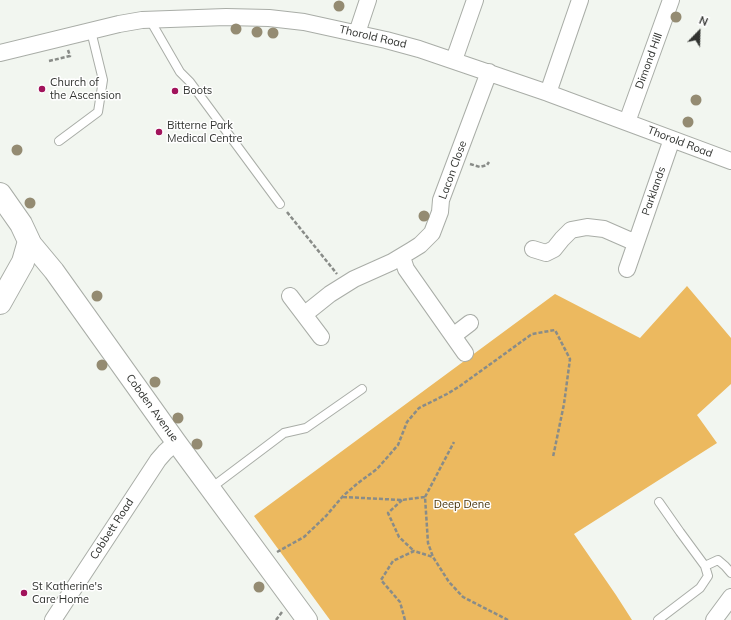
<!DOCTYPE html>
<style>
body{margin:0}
#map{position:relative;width:731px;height:620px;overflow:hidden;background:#f2f6f0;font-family:Mulish,sans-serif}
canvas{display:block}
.north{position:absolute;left:679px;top:12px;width:40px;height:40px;-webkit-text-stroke:3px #fff;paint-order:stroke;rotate:23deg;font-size:11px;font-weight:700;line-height:16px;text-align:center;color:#313330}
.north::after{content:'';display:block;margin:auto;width:14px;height:18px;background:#313330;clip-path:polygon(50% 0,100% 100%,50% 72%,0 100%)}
</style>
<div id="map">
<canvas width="731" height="620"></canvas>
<div class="north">N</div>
</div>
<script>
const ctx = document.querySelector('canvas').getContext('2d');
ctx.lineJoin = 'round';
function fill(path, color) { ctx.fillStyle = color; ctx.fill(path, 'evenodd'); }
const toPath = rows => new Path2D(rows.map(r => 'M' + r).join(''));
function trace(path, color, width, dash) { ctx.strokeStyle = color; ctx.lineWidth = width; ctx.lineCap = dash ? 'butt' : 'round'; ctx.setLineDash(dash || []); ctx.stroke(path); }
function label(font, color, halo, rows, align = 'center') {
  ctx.font = font + ' Mulish,sans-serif'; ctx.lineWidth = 3; ctx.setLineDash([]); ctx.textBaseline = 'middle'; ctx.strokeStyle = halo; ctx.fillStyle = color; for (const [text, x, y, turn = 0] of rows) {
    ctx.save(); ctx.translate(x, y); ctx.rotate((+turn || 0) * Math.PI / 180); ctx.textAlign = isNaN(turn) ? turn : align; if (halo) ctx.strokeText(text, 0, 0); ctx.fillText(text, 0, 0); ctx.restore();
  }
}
fill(toPath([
 [687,286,731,338,731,384,697,415,717,443,574,534,616,595,632,620,330,620,254,516,555,294,640,338]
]), '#ecb95f');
const service = toPath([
 [150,20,180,72,190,82,280,204],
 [59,141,98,112,103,80,91,31],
 [211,488,284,433,306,428,362,389],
 [659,502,680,532,705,566,718,560,725,566,731,573],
 [658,620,700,588,708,576,705,566]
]);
const minor = toPath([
 [357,33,368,0],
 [0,53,119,24,142,20,226,17,269,18,304,22,386,40,419,49,548,93,731,161],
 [454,60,475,0],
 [548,93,580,0],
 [627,122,671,0],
 [533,249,546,253,554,249,562,239,571,230,587,227,604,229,636,243],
 [402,257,406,269,465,353],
 [627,269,672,139],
 [290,296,321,337],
 [305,314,330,294,354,279,392,262,412,250,420,245,432,233,440,212,441,200,489,72],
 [453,336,470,323],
 [53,620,158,460,165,452,176,442],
 [714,620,731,597]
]);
const tertiary = toPath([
 [29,241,54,271,176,442,307,620]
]);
const primary = toPath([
 [0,194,21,224,29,241,23,262,0,303]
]);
trace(service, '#a9ada7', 10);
trace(minor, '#a9ada7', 18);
trace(tertiary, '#a9ada7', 22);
trace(primary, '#a9ada7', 24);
trace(toPath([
 [49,61,70,56,68,50],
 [470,164,480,167,487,165,489,162],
 [287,212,337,274],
 [343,497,402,500,425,497,428,543,433,557,449,582,463,597,508,620],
 [425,497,454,442],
 [402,500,388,513,399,537,414,551],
 [277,552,304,537,326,516,343,496,358,483,377,469,398,445,407,422,419,408,447,394,460,386,532,334,555,330,570,359,564,404,553,457],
 [276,620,282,612],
 [405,620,400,602,381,580,393,561,414,551,433,557]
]), '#898c88', 2.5, [4, 2]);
trace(service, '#fff', 8);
trace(minor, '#fff', 16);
trace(tertiary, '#fff', 20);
trace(primary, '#fff', 22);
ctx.fillStyle = '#948b72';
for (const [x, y] of [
 [339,6],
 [676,17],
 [236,29],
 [257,32],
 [273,33],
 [696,100],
 [688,122],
 [17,150],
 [30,203],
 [424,216],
 [97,296],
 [102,365],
 [155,382],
 [178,418],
 [197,444],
 [259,587]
]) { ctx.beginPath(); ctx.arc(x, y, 5.5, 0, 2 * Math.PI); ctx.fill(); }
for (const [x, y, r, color] of [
 [42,89,4,"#a1135b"],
 [175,91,4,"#a1135b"],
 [159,132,4,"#a1135b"],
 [24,593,4,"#a1135b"]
]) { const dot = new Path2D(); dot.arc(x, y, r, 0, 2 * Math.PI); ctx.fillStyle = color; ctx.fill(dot); trace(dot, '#fff', 1.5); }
label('11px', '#313330', '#fff', [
 ["Thorold Road",373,37,13],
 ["Dimond Hill",649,61,-70],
 ["Thorold Road",680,142,21],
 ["Lacon Close",453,170,-70],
 ["Parklands",654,191,-71],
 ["Cobden Avenue",152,408,54],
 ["Cobbett Road",112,529,-57]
]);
label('11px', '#313330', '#fff', [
 ["Church of",50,83],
 ["the Ascension",50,96],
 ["Boots",183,91],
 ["Bitterne Park",167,126],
 ["Medical Centre",167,139],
 ["St Katherine's",32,587],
 ["Care Home",32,600]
], 'left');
label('11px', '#47330b', '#fff', [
 ["Deep Dene",462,505]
]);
</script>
